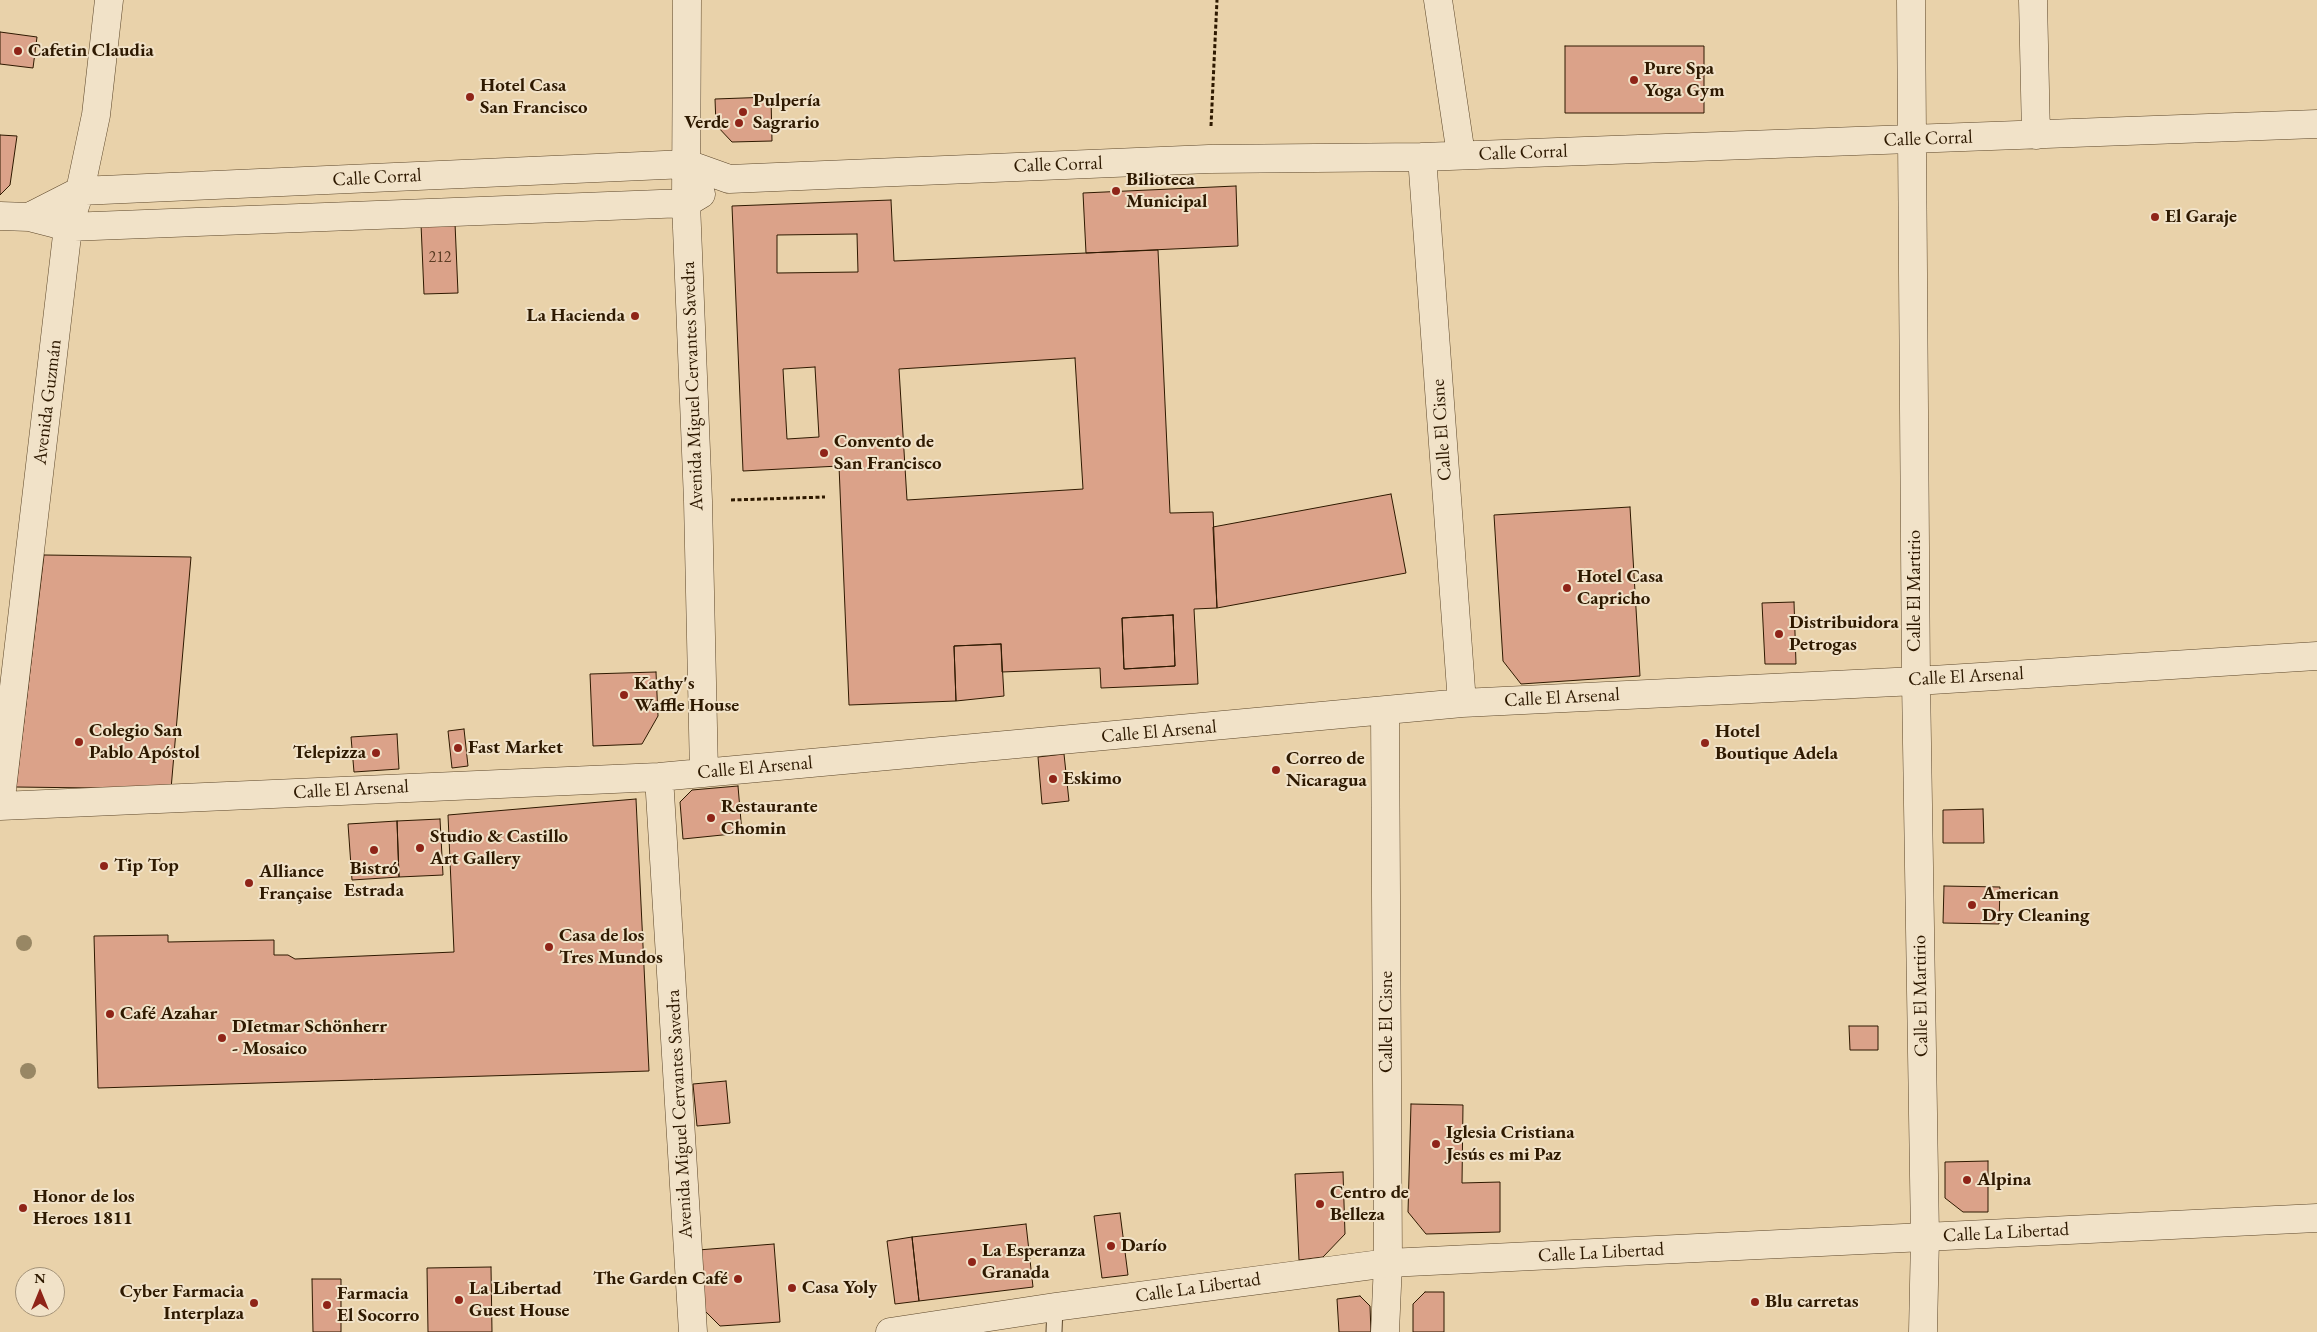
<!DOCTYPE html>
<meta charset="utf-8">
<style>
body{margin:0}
#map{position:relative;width:2317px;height:1332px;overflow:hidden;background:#e9d2aa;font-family:"EB Garamond",serif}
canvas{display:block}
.north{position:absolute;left:15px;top:1267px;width:50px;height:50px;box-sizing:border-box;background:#f1e2c8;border:1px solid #a39278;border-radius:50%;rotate:0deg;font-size:14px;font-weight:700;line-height:20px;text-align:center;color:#2e1900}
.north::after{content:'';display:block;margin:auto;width:18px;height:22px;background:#8f2418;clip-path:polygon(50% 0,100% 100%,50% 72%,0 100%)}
</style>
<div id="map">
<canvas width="2317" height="1332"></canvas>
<div class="north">N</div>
</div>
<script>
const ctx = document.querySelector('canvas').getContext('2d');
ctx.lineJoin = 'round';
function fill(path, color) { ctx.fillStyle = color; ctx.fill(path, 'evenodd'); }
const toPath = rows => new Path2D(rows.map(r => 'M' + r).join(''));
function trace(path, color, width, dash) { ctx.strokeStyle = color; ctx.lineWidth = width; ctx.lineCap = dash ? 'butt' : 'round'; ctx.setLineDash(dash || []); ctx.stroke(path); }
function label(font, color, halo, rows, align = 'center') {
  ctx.font = font + ' "EB Garamond",serif'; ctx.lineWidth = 4; ctx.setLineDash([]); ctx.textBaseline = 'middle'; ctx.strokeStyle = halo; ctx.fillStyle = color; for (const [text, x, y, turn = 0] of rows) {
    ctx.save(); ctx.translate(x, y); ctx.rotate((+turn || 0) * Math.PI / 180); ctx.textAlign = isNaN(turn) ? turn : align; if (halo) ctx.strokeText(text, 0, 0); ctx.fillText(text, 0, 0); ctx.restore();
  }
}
const building = toPath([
 [0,32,37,37,33,68,0,64,0,32],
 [1565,46,1704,46,1704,113,1565,113,1565,46],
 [771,97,772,141,732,142,716,125,715,99,771,97],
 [0,135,17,136,10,185,0,195,0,135],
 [1236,186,1238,246,1086,253,1083,193,1236,186],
 [891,200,894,261,1158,250,1170,513,1213,512,1217,608,1194,609,1198,684,1101,688,1100,668,1002,672,1001,644,954,646,956,701,849,705,839,466,743,471,732,206,891,200],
 [857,234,858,272,777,273,777,235,857,234],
 [1075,358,1083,489,907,500,899,369,1075,358],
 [815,367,819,437,787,439,783,369,815,367],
 [1173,615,1175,666,1124,669,1122,618,1173,615],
 [455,223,458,293,424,294,421,224,455,223],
 [1391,494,1406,573,1217,608,1213,527,1391,494],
 [1630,507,1640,676,1521,684,1503,661,1494,515,1630,507],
 [44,555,191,557,171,789,16,787,44,555],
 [1794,602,1796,664,1765,664,1762,603,1794,602],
 [1173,615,1175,666,1124,669,1122,618,1173,615],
 [1001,644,1004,696,956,701,954,646,1001,644],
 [656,672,658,716,642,744,593,746,590,674,656,672],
 [464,729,468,766,452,768,448,731,464,729],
 [397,734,399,769,354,772,351,737,397,734],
 [1064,754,1069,801,1042,804,1038,757,1064,754],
 [738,786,742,833,683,839,680,802,692,790,738,786],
 [636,799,649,1071,98,1088,94,936,168,935,168,942,274,940,274,955,288,955,295,959,454,952,448,815,636,799],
 [1983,809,1984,843,1943,843,1943,810,1983,809],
 [440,819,443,875,399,877,397,821,440,819],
 [397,821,399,877,352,880,348,824,397,821],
 [1944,886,2000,887,1999,924,1943,923,1944,886],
 [1849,1026,1878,1026,1878,1050,1850,1050,1849,1026],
 [726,1081,730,1123,697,1126,693,1084,726,1081],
 [1411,1104,1463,1105,1462,1183,1500,1182,1500,1232,1426,1234,1408,1212,1411,1104],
 [1988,1161,1988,1212,1963,1212,1945,1198,1945,1162,1988,1161],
 [1343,1172,1345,1234,1323,1257,1299,1260,1295,1174,1343,1172],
 [1120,1213,1128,1275,1102,1278,1094,1216,1120,1213],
 [1026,1224,1033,1287,919,1301,912,1237,1026,1224],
 [912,1237,919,1301,895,1304,887,1241,912,1237],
 [774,1244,780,1322,720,1326,702,1308,698,1250,774,1244],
 [491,1267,492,1332,428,1332,427,1268,491,1267],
 [312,1279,341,1279,341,1332,313,1332,312,1279],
 [1425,1292,1444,1292,1444,1332,1413,1332,1413,1304,1425,1292],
 [1360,1296,1370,1306,1371,1332,1339,1332,1337,1299,1360,1296]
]);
fill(building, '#dba289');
trace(building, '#2e1900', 1);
const service = toPath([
 [1054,1332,1055,1307]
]);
const minor = toPath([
 [687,0,686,203,698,501,704,773],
 [1438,0,1461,155],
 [1911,0,1916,681,1925,1237,1923,1332],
 [2033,0,2036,135],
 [1422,157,1462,703],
 [0,216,29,217,68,227,686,203,701,194],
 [29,217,80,191,687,164,729,179,1209,159,1422,157,2317,124],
 [1385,711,1388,1263,1385,1332],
 [659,777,693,1332],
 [0,806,659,777,1462,703,1916,681,2317,656],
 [0,806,68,227,80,191,96,115,109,0]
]);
const tertiary = toPath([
 [890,1332,1055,1307,1388,1263,2317,1218]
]);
trace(service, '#5d472a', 17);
trace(minor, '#5d472a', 29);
trace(tertiary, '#5d472a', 29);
trace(toPath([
 [1211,126,1217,0],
 [731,500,825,497]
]), '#2e1900', 3, [4, 2.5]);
trace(service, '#f1e2c8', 15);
trace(minor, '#f1e2c8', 28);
trace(tertiary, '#f1e2c8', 28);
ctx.fillStyle = '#988764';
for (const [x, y] of [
 [24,943],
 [28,1071]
]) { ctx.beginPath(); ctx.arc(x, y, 8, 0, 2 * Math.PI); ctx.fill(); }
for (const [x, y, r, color] of [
 [18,51,5,"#8f2418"],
 [1634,80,5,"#8f2418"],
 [470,97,5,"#8f2418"],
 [743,112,5,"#8f2418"],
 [739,123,5,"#8f2418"],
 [1116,191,5,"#8f2418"],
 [2155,217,5,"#8f2418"],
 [635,316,5,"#8f2418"],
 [824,453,5,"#8f2418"],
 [1567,588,5,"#8f2418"],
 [1779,634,5,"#8f2418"],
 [624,695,5,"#8f2418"],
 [79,742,5,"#8f2418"],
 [1705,743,5,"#8f2418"],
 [458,748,5,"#8f2418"],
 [376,753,5,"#8f2418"],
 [1276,770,5,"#8f2418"],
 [1053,779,5,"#8f2418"],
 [711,818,5,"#8f2418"],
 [420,848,5,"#8f2418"],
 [374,850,5,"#8f2418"],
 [104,866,5,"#8f2418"],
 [249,883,5,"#8f2418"],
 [1972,905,5,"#8f2418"],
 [549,947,5,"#8f2418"],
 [110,1014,5,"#8f2418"],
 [222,1038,5,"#8f2418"],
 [1436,1144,5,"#8f2418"],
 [1967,1180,5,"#8f2418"],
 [1320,1204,5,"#8f2418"],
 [23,1208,5,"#8f2418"],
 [1111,1246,5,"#8f2418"],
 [972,1262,5,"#8f2418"],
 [738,1279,5,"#8f2418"],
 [792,1288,5,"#8f2418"],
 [459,1300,5,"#8f2418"],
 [1755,1302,5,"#8f2418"],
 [254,1303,5,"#8f2418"],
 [327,1305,5,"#8f2418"]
]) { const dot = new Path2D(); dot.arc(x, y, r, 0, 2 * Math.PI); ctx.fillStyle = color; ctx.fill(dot); trace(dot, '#f1e2c8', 2); }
label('16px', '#593b22', null, [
 ["212",440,258]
]);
label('bold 19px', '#2e1900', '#f1e2c8', [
 ["Cafetin Claudia",28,51],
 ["Pure Spa",1644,69],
 ["Yoga Gym",1644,91],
 ["Hotel Casa",480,86],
 ["San Francisco",480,108],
 ["Pulpería",753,101],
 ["Sagrario",753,123],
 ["Verde",729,123,"right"],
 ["Bilioteca",1126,180],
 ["Municipal",1126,202],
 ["El Garaje",2165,217],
 ["La Hacienda",625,316,"right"],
 ["Convento de",834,442],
 ["San Francisco",834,464],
 ["Hotel Casa",1577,577],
 ["Capricho",1577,599],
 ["Distribuidora",1789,623],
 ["Petrogas",1789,645],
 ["Kathy's",634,684],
 ["Waffle House",634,706],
 ["Colegio San",89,731],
 ["Pablo Apóstol",89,753],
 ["Hotel",1715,732],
 ["Boutique Adela",1715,754],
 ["Fast Market",468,748],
 ["Telepizza",366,753,"right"],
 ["Correo de",1286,759],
 ["Nicaragua",1286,781],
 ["Eskimo",1063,779],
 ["Restaurante",721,807],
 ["Chomin",721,829],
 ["Studio & Castillo",430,837],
 ["Art Gallery",430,859],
 ["Tip Top",114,866],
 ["Bistró",374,869,"center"],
 ["Estrada",374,891,"center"],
 ["Alliance",259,872],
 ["Française",259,894],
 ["American",1982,894],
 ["Dry Cleaning",1982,916],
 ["Casa de los",559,936],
 ["Tres Mundos",559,958],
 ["Café Azahar",120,1014],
 ["DIetmar Schönherr",232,1027],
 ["- Mosaico",232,1049],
 ["Iglesia Cristiana",1446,1133],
 ["Jesús es mi Paz",1446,1155],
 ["Alpina",1977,1180],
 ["Centro de",1330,1193],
 ["Belleza",1330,1215],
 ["Honor de los",33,1197],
 ["Heroes 1811",33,1219],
 ["Darío",1121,1246],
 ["La Esperanza",982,1251],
 ["Granada",982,1273],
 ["The Garden Café",728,1279,"right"],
 ["Casa Yoly",802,1288],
 ["La Libertad",469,1289],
 ["Guest House",469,1311],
 ["Cyber Farmacia",244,1292,"right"],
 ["Interplaza",244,1314,"right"],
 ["Farmacia",337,1294],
 ["El Socorro",337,1316],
 ["Blu carretas",1765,1302]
], 'left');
label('19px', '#2e1900', '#f1e2c8', [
 ["Calle Corral",1928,139,-2],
 ["Calle Corral",1523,153,-2],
 ["Calle Corral",1058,165,-2],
 ["Calle Corral",377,178,-3],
 ["Avenida Miguel Cervantes Savedra",693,386,-92],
 ["Avenida Guzmán",48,402,-83],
 ["Calle El Cisne",1442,430,-94],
 ["Calle El Martirio",1915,591,-90],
 ["Calle El Arsenal",1966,677,-3],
 ["Calle El Arsenal",1562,698,-3],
 ["Calle El Arsenal",1159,732,-5],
 ["Calle El Arsenal",755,768,-5],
 ["Calle El Arsenal",351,790,-3],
 ["Calle El Martirio",1921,996,-91],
 ["Calle El Cisne",1387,1022,-90],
 ["Avenida Miguel Cervantes Savedra",680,1114,-93],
 ["Calle La Libertad",2006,1233,-3],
 ["Calle La Libertad",1601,1253,-3],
 ["Calle La Libertad",1198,1288,-8]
]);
</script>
